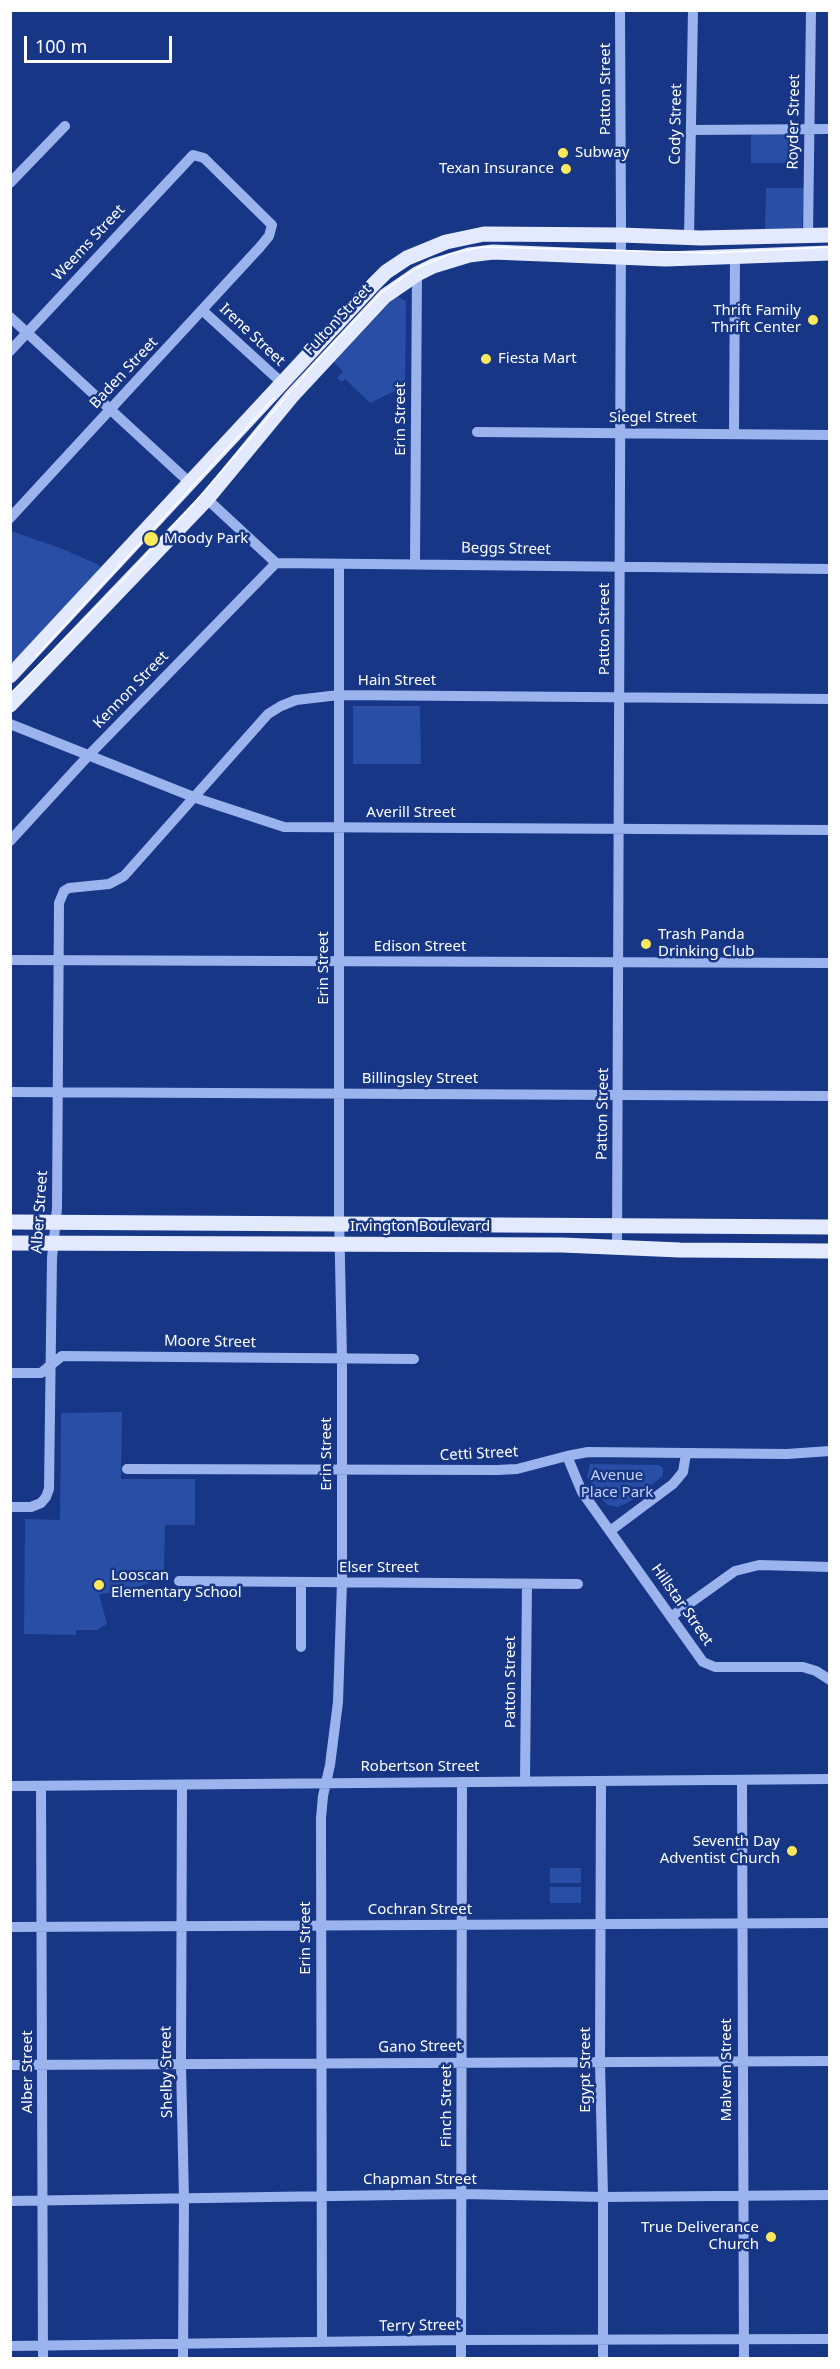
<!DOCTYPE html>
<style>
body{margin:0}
#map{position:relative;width:840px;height:2369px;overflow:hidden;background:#173686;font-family:"Noto Sans",sans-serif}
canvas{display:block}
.frame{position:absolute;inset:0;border:12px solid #fff;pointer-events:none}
.scale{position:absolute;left:24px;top:36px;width:148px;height:27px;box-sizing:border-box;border:3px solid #fff;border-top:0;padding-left:8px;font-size:18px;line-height:21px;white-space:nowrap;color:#fff;-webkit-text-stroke:4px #173686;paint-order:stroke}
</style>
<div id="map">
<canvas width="840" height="2369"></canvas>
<div class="frame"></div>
<div class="scale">100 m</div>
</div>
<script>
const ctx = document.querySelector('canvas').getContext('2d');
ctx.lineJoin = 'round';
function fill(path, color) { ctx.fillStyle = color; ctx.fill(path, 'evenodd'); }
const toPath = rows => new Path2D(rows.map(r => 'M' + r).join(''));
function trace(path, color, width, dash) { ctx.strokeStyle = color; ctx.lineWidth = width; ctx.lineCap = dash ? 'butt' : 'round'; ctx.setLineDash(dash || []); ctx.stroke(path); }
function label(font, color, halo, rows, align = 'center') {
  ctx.font = font + ' "Noto Sans",sans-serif'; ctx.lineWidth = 5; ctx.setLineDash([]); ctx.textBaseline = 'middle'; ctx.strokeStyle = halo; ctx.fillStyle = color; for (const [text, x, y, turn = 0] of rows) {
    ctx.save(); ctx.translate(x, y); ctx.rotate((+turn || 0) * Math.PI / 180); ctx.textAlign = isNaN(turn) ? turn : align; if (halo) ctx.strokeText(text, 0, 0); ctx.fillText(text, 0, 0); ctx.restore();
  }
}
fill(toPath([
 [751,133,800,133,800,163,751,163],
 [766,188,804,188,802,227,799,231,765,231],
 [396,296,406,301,405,386,370,403,345,379,342,382,337,378,343,371,334,362],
 [11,531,60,548,97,564,104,570,11,668],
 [353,706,420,706,421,764,353,764],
 [122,1412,121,1479,195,1479,195,1525,165,1525,164,1570,168,1577,120,1592,99,1594,107,1624,97,1630,76,1630,76,1635,24,1634,25,1519,60,1520,61,1413],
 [590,1464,659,1465,663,1468,663,1476,629,1502,618,1507,608,1505,603,1501,587,1477],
 [550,1868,581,1868,581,1883,550,1883],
 [550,1887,581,1887,581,1903,550,1903]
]), '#294ea5');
trace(toPath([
 [691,130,830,129],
 [10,183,65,126],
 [808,235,811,10],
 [689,237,693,10],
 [202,310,281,382],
 [10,317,189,482],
 [10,351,193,155,204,158,272,225,269,236,260,247,10,518],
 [477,432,830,435],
 [734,434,735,257],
 [207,499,276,563,830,569],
 [415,563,417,274],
 [10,724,196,798,284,827,830,830],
 [10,841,88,756,276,563],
 [10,960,830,963],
 [10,1092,830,1096],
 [617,1247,621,227,620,10],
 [10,1373,41,1373,62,1356,414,1359],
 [567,1456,582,1492,703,1662,715,1667,803,1667,816,1671,830,1680],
 [127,1469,497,1470,517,1469,567,1456,588,1452,787,1454,830,1451],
 [10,1507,31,1507,41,1503,46,1497,49,1489,52,1258,57,1208,59,903,64,891,69,888,109,884,124,876,268,714,281,706,296,700,339,695,830,699],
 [610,1531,673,1484,683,1472,686,1454],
 [179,1581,578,1584],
 [672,1616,735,1571,759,1565,830,1567],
 [301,1647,301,1582],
 [525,1781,527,1584],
 [742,1781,744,2358],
 [601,1782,600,2062,603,2197,603,2358],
 [182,1785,181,2065,184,2199,183,2358],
 [10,1786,830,1779],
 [41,1786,43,2358],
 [10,1927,830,1923],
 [10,2065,830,2061],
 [10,2201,463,2194,603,2197,830,2195],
 [322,2342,321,1818,323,1796,330,1765,338,1702,342,1582,342,1359,339,1212,339,564],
 [10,2346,461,2340,830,2339],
 [461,2358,462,1782]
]), '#9cb4ed', 10);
trace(toPath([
 [10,676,374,284,386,272,407,258,446,242,484,234,621,235,701,238,830,235],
 [10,705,207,499,292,396,385,296,417,274,433,266,469,255,493,252,666,259,830,253],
 [10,1222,830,1227],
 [10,1243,562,1245,680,1250,830,1251]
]), '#e3e9ff', 15);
trace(toPath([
 [36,656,274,398],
 [10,694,121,582,195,502,323,354,381,293,415,269,450,254,482,247,711,253,830,247]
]), '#fff', 1.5);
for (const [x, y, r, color] of [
 [563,153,6,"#ffe859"],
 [566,169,6,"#ffe859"],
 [813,320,6,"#ffe859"],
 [486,359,6,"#ffe859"],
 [151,539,8,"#ffe859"],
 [646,944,6,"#ffe859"],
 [99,1585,6,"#ffe859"],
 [792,1851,6,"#ffe859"],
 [771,2237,6,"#ffe859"]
]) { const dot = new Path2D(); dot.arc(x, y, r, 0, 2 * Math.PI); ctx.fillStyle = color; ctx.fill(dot); trace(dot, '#173686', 2); }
label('15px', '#fff', '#173686', [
 ["Patton Street",606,89,-90],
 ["Royder Street",794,122,-89],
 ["Cody Street",676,124,-89],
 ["Weems Street",89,243,-47],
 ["Fulton Street",338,320,-47],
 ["Irene Street",252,335,43],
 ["Baden Street",124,373,-47],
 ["Siegel Street",653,418],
 ["Erin Street",401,419,-90],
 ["Beggs Street",506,549,1],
 ["Patton Street",605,629,-90],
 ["Hain Street",397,681],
 ["Kennon Street",131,690,-46],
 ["Averill Street",411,813],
 ["Edison Street",420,947],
 ["Erin Street",324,968,-90],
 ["Billingsley Street",420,1079],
 ["Patton Street",603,1114,-89],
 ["Alber Street",40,1212,-86],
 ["Irvington Boulevard",420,1227],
 ["Moore Street",210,1342,1],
 ["Erin Street",327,1454,-90],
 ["Cetti Street",479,1454,-3],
 ["Elser Street",379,1568],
 ["Hillstar Street",682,1605,55],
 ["Patton Street",511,1682,-90],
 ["Robertson Street",420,1767],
 ["Cochran Street",420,1910],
 ["Erin Street",306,1938,-90],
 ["Gano Street",420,2047,-1],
 ["Egypt Street",586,2070,-90],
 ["Malvern Street",727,2070,-90],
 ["Alber Street",28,2072,-90],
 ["Shelby Street",167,2072,-91],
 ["Finch Street",447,2106,-90],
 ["Chapman Street",420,2180],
 ["Terry Street",420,2326,-1]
]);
label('15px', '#fff', '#173686', [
 ["Subway",575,153],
 ["Texan Insurance",554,169,"right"],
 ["Thrift Family",801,311,"right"],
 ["Thrift Center",801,328,"right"],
 ["Fiesta Mart",498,359],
 ["Moody Park",164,539],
 ["Trash Panda",658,935],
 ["Drinking Club",658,952],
 ["Looscan",111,1576],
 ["Elementary School",111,1593],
 ["Seventh Day",780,1842,"right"],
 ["Adventist Church",780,1859,"right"],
 ["True Deliverance",759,2228,"right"],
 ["Church",759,2245,"right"]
], 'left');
label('15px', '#c2d3fa', '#173686', [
 ["Avenue",617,1476],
 ["Place Park",617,1493]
]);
</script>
